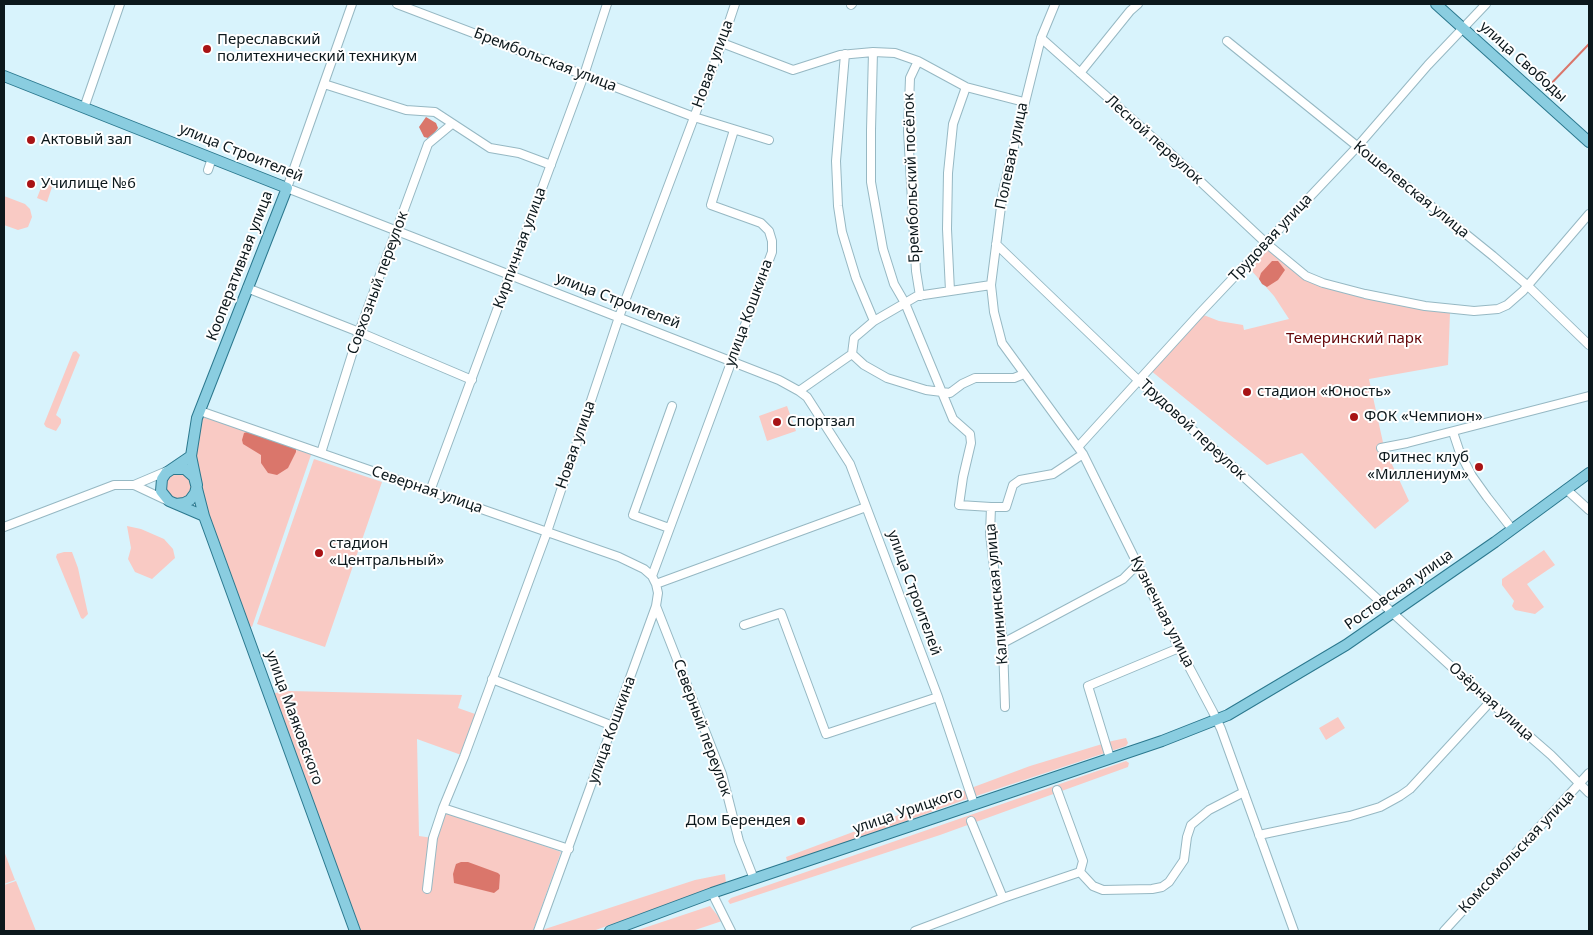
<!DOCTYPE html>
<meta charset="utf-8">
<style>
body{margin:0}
#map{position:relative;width:1593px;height:935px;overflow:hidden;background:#d8f3fc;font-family:"Noto Sans",sans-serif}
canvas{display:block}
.frame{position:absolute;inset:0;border:5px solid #0c181c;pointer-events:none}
</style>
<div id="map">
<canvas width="1593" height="935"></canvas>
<div class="frame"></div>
</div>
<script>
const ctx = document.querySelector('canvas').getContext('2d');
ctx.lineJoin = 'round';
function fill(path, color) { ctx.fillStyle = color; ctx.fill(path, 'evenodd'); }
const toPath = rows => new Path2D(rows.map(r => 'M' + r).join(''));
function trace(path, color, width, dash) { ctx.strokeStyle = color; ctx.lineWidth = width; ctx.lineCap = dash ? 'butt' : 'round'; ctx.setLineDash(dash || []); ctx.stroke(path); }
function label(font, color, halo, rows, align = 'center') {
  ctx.font = font + ' "Noto Sans",sans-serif'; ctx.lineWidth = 4; ctx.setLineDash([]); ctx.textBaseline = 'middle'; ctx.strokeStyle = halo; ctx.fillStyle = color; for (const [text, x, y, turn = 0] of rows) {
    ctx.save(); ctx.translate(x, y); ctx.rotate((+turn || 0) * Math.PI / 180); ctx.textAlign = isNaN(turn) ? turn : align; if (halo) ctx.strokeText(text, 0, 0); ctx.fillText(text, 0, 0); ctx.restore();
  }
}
fill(toPath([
 [44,180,53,184,47,202,37,198],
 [4,196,25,204,30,209,32,217,28,227,18,230,4,225],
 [1268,250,1298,275,1310,281,1364,297,1432,311,1450,313,1448,365,1369,379,1384,447,1409,501,1375,529,1302,453,1267,465,1150,370,1201,314,1219,321,1243,325,1244,330,1289,319,1274,296,1250,269],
 [76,351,80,355,56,415,61,419,61,423,56,431,46,427,44,424,73,352],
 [787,406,796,431,767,441,759,416],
 [201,414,312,452,252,627,247,624,207,515,193,456],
 [314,459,382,482,325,647,257,624],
 [182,469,196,486,183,502,166,496,167,474],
 [127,526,141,529,164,539,173,549,175,558,152,579,135,572,128,559,131,548],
 [1544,550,1555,565,1527,584,1544,607,1535,614,1515,610,1512,606,1514,601,1502,585,1502,579],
 [64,552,72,552,78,568,88,614,83,619,81,618,56,557,57,554],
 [289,691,462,695,458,708,478,715,464,756,417,739,419,836,433,838,445,810,561,852,533,931,361,931,274,696,275,693],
 [1338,717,1345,728,1326,740,1319,728],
 [1126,738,1128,743,1126,746,964,800,794,862,787,861,786,857,1030,766,1112,741],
 [1126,761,1129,763,1128,767,940,835,730,904,728,901,731,898],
 [4,851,15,880,4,884],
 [725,874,726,883,593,931,542,931,542,930,695,880],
 [16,881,36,931,4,931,4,885],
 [710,906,722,921,692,931,635,931]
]), '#f9cac4');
fill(toPath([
 [426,117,436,123,438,128,435,132,428,138,424,137,419,127],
 [1272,261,1278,261,1285,270,1278,280,1267,287,1262,284,1259,279,1261,273],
 [247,432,296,449,296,452,288,468,277,475,268,473,261,463,261,455,243,444,242,440,244,433],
 [461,862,468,862,498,873,500,875,499,889,494,893,454,883,453,874,455,867,456,864]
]), '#da766b');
trace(toPath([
 [1546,89,1589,44]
]), '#da766b', 2);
const minor = toPath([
 [352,4,287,188,779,380,799,391,807,397,850,464,938,697,974,804],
 [397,4,694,117,769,140],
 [1055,4,1041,38,1003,191,991,285,994,312,1002,343,1083,454,1179,648,1213,712,1221,729,1294,931],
 [851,5,852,4],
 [1041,38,1169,152,1266,243,1306,276,1323,283,1365,294,1425,306,1474,311,1498,309,1507,305,1523,291,1589,214],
 [1227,41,1493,256,1528,286,1589,345],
 [722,43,793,70,840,55,873,52,895,53,918,61,966,87,1024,102],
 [873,52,871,130,871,182,883,249,894,284,905,303,953,419,970,434,971,443,963,477,959,505,991,507],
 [845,54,836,161,838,206,842,232,856,278,874,321],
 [918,61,910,78,908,131,916,271,920,296],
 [1080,73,1130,11,1138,4],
 [324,84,406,110,435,112,490,148,519,153,551,165],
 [84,108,120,4],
 [208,170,212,158],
 [996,244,1138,380,1490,702,1551,755,1589,793],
 [247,288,359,332,472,380],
 [950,291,947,229,948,173,953,124,966,87],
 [852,354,864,365,887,378,926,390,950,393,962,384,975,378,1014,378,1024,374],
 [799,391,852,354,854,338,874,321,905,303,917,296,991,285],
 [200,411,619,557,644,569,652,576],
 [1453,432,1460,453,1472,476,1487,497,1512,529],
 [1078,447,1201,312,1357,147,1428,65,1486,4],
 [1381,448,1407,443,1589,396],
 [321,453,359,332,428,144,452,124],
 [134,485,167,471],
 [1566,489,1589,510],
 [430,491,584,75,607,4],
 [4,527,114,485,134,485,168,501],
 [669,528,633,515,672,406],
 [656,584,866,507],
 [656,606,722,774,739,841,754,879],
 [744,625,781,613,826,734,938,697],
 [1003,643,1123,579,1137,565],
 [492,679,613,726],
 [1005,707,1003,643,990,534,991,507,1006,507,1013,485,1020,480,1053,474,1083,454],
 [1110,758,1088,686,1179,648],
 [1057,790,1083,861,1080,872],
 [443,808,569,849],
 [971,821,1003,898],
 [1259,835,1350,816,1380,807,1400,796,1410,789,1490,702],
 [427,889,433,838,443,808,464,757,547,532,619,317,722,43,735,4],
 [712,893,731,931],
 [538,931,656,606,658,593,656,584,652,576,772,252,772,241,769,231,761,223,711,205,734,130],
 [915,931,1003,898,1080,872,1093,886,1103,890,1152,889,1162,887,1169,882,1184,860,1187,837,1191,825,1209,810,1244,792],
 [1444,931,1589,773]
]);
const major = toPath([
 [1436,4,1589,142],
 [4,76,287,188,197,418,191,456,197,485,195,493,190,500,184,503,176,504,169,501],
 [191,456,166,473,162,479,161,491,169,501,204,516],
 [173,469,185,469,194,477,204,516,355,931],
 [610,931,712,893,1162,741,1228,715,1346,645,1495,542,1589,473]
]);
trace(minor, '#96b8c3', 10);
trace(major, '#2b788e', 12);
trace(minor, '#fff', 8);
trace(major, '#8acde0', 10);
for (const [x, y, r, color] of [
 [207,49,5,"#a81315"],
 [31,140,5,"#a81315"],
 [31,184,5,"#a81315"],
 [1247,392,5,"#a81315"],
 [1354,417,5,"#a81315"],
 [777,422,5,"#a81315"],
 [1479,467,5,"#a81315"],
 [319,553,5,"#a81315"],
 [801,821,5,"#a81315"]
]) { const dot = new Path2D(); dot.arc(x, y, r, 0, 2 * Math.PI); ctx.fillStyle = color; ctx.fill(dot); trace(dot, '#fff', 2); }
label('15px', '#0c181c', '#fff', [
 ["Переславский",217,40],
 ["политехнический техникум",217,57],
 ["Актовый зал",41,140],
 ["Училище №6",41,184],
 ["стадион «Юность»",1257,392],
 ["ФОК «Чемпион»",1364,417],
 ["Спортзал",787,422],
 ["Фитнес клуб",1469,458,"right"],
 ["«Миллениум»",1469,475,"right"],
 ["стадион",329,544],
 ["«Центральный»",329,561],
 ["Дом Берендея",791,821,"right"]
], 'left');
label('15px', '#0c181c', '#fff', [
 ["Брембольская улица",545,60,21],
 ["улица Свободы",1523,62,42],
 ["Новая улица",713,64,-70],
 ["Лесной переулок",1154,140,42],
 ["улица Строителей",241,153,22],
 ["Полевая улица",1012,156,-78],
 ["Брембольский посёлок",912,178,-92],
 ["Кошелевская улица",1411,190,39],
 ["Трудовая улица",1271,238,-47],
 ["Кирпичная улица",520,248,-70],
 ["Кооперативная улица",240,266,-69],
 ["Совхозный переулок",378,283,-70],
 ["улица Строителей",618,301,21],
 ["улица Кошкина",749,313,-70],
 ["Трудовой переулок",1193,430,43],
 ["Новая улица",576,445,-71],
 ["Северная улица",427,490,19],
 ["Ростовская улица",1399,590,-35],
 ["улица Строителей",914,593,70],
 ["Калининская улица",997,594,-95],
 ["Кузнечная улица",1162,612,63],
 ["Озёрная улица",1491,702,42],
 ["улица Маяковского",294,718,70],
 ["Северный переулок",702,728,70],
 ["улица Кошкина",612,730,-70],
 ["улица Урицкого",908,811,-19],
 ["Комсомольская улица",1517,852,-47]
]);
label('15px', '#630406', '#fff', [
 ["Темеринский парк",1354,339]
]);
</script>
